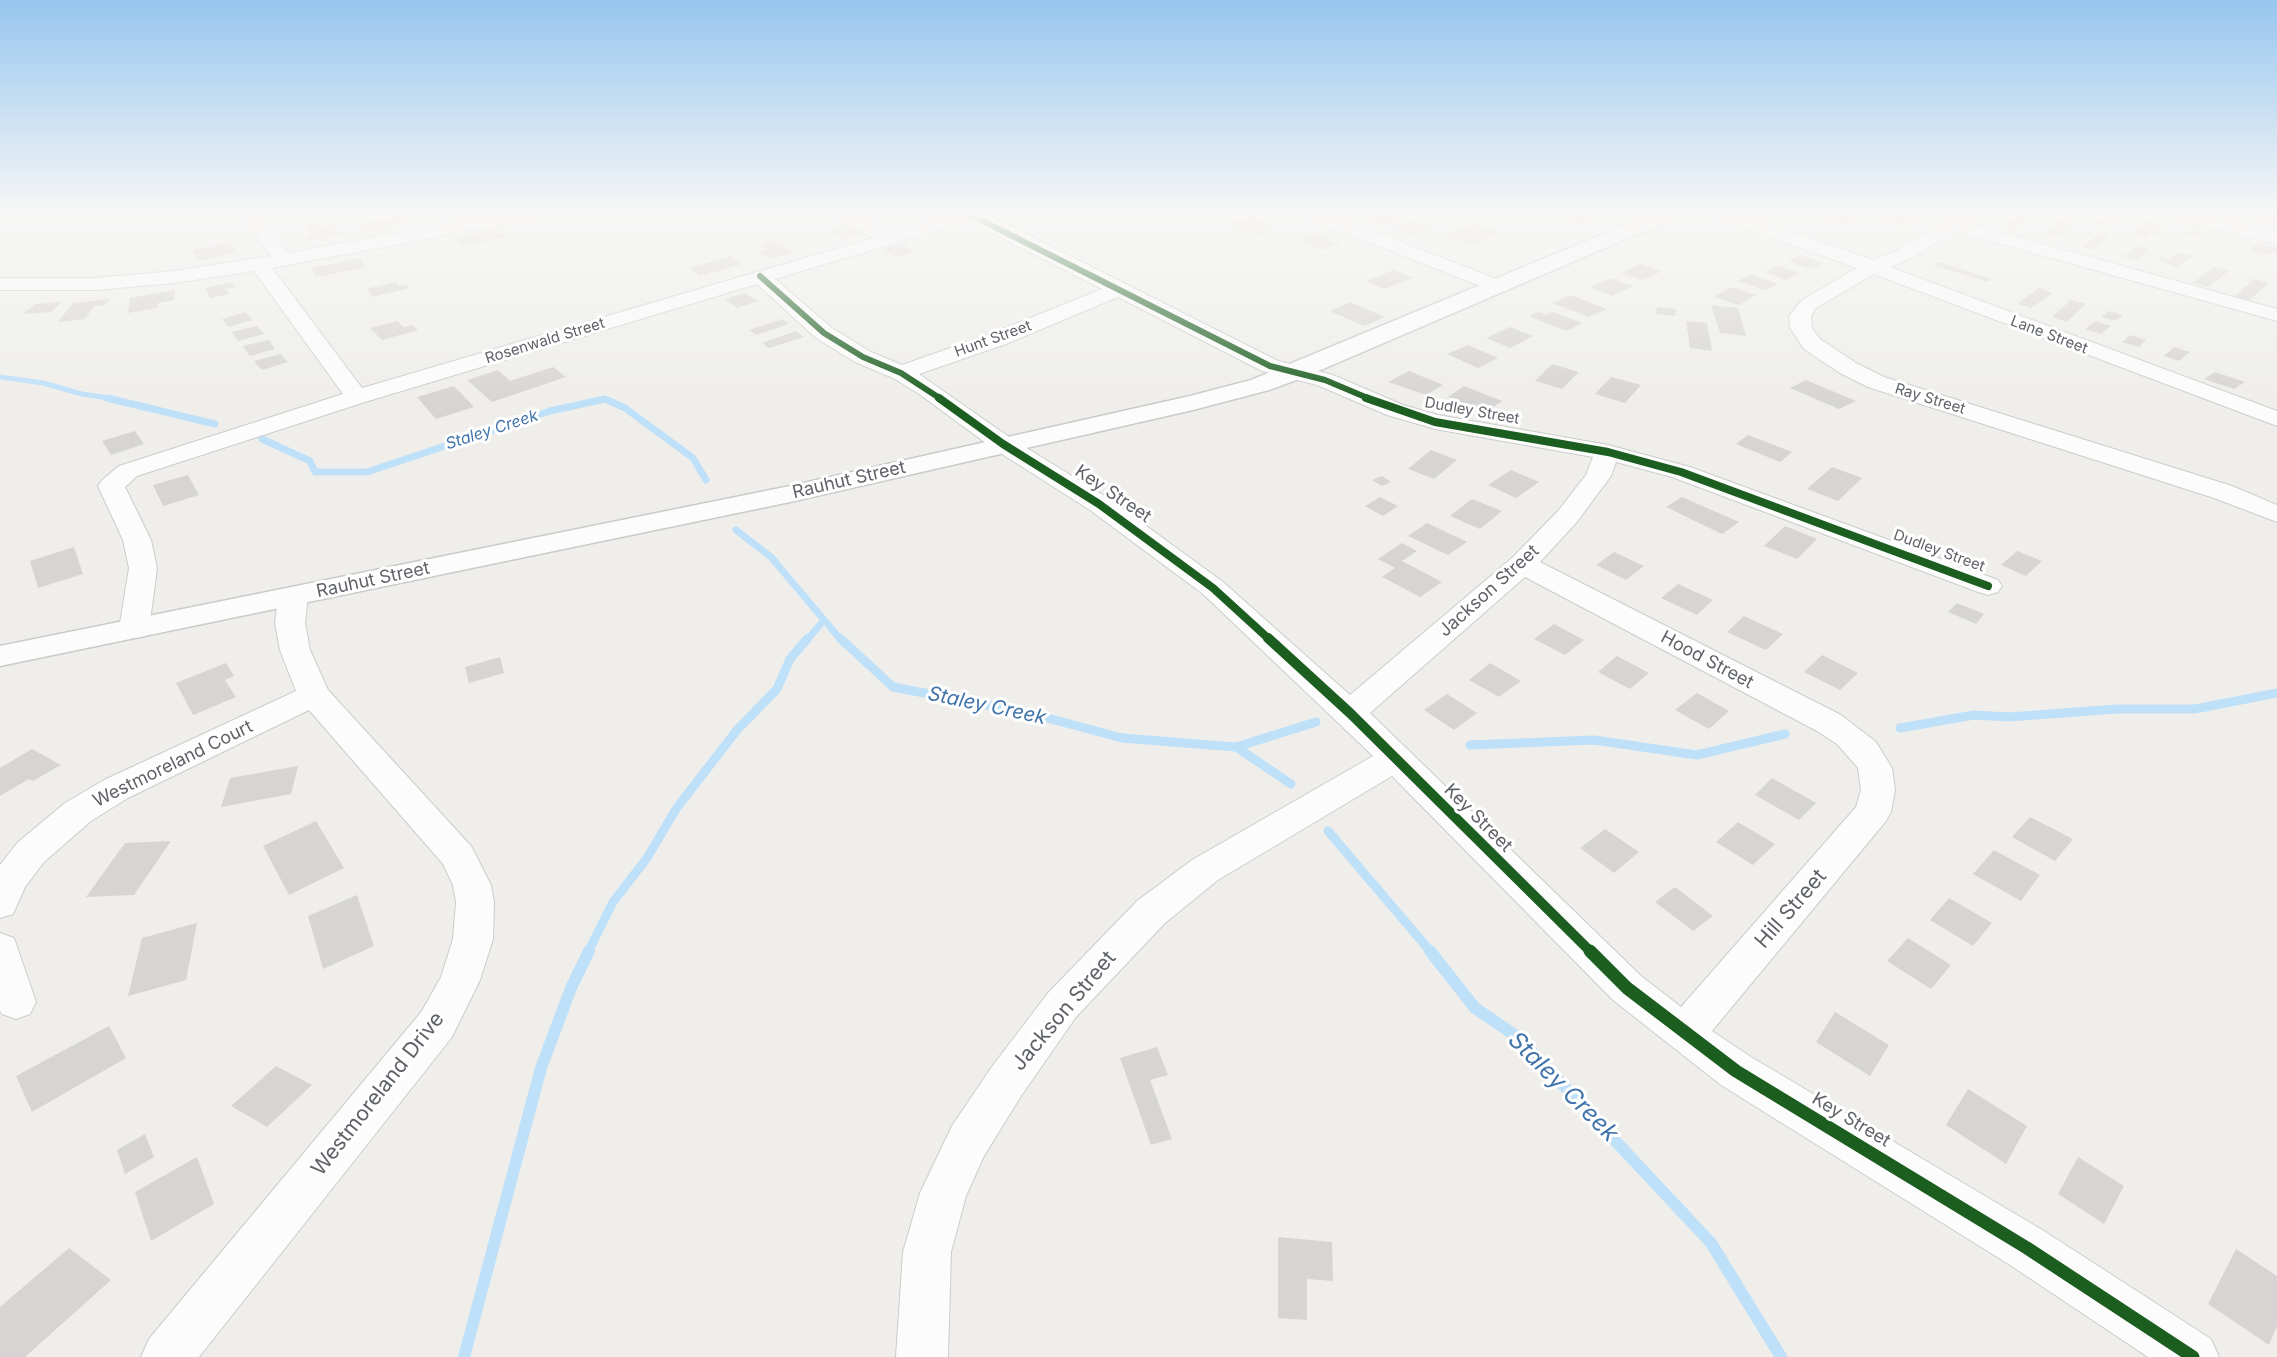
<!DOCTYPE html>
<style>
body{margin:0}
canvas{display:block;background:#efeeea}
</style>
<canvas width="2277" height="1357"></canvas>
<script>
const ctx = document.querySelector('canvas').getContext('2d');
ctx.lineJoin = 'round';
const toPath = rows => new Path2D(rows.map(r => 'M' + r).join(''));
function trace(path, color, width, dash) { ctx.strokeStyle = color; ctx.lineWidth = width; ctx.lineCap = dash ? 'butt' : 'round'; ctx.setLineDash(dash || []); ctx.stroke(path); }
function fill(path, color) { ctx.fillStyle = color; ctx.fill(path, 'evenodd'); }
function label(font, color, halo, rows, align = 'center') {
  ctx.font = font + ' Inter,sans-serif'; ctx.lineWidth = 6; ctx.setLineDash([]); ctx.textBaseline = 'middle'; ctx.strokeStyle = halo; ctx.fillStyle = color; for (const [text, x, y, turn = 0] of rows) {
    ctx.save(); ctx.translate(x, y); ctx.rotate((+turn || 0) * Math.PI / 180); ctx.textAlign = isNaN(turn) ? turn : align; if (halo) ctx.strokeText(text, 0, 0); ctx.fillText(text, 0, 0); ctx.restore();
  }
}
trace(toPath([
 [0,377,43,383,82,394,116,399]
]), '#bfe0f9', 5);
trace(toPath([
 [107,398,215,424],
 [262,439,310,461,315,472,367,472,550,411,605,399,625,408,693,458,706,480],
 [736,530,771,557,841,640],
 [807,640,824,620]
]), '#bfe0f9', 7);
trace(toPath([
 [840,638,893,687,1029,713,1122,738,1236,747,1291,784],
 [1900,728,1974,715,2009,717,2117,709,2195,709,2277,693],
 [1470,745,1594,740,1697,755,1785,734],
 [1236,747,1316,722],
 [1328,831,1431,952],
 [588,952,613,902,647,858,676,809,737,730,777,689,790,659,808,638]
]), '#bfe0f9', 9);
trace(toPath([
 [1430,951,1475,1008,1519,1038,1711,1243,1781,1357],
 [464,1357,541,1068,571,988,589,951]
]), '#bfe0f9', 12);
fill(toPath([
 [1383,213,1413,213,1382,226,1366,220],
 [1836,213,1858,219,1845,226,1803,214],
 [1884,213,1894,213,1918,220,1906,227,1874,218],
 [2055,213,2067,213,2082,217,2078,220],
 [2239,213,2259,213,2277,217,2277,221,2274,224,2236,216],
 [1577,214,1594,219,1584,225,1566,220],
 [2019,214,2031,217,2015,228,2003,225],
 [401,215,409,222,364,232,357,225],
 [1254,216,1271,223,1264,225,1269,227,1262,230,1269,233,1260,236,1250,232,1244,234,1233,229,1239,227,1227,223],
 [2113,216,2124,219,2119,223,2112,221,2105,226,2092,223,2099,218,2107,220],
 [2061,220,2074,223,2056,237,2043,234],
 [1413,221,1431,228,1411,235,1393,228],
 [2147,221,2162,225,2157,229,2164,231,2160,235,2151,233,2145,238,2131,234],
 [319,222,323,227,333,224,342,234,309,242,304,236,312,234,305,225],
 [1475,223,1502,232,1472,245,1444,235],
 [839,228,844,231,854,228,863,234,844,239,830,231],
 [499,229,505,237,462,246,457,238],
 [2190,229,2205,233,2199,238,2184,234],
 [1316,233,1341,243,1323,250,1298,240],
 [2097,235,2109,238,2095,250,2082,247],
 [774,241,794,252,770,259,758,252,767,249,759,245],
 [229,242,237,252,199,261,192,250],
 [2257,243,2277,248,2277,254,2272,252,2270,255,2250,250],
 [900,244,915,251,897,257,882,250],
 [2136,246,2149,249,2137,260,2123,257],
 [2180,252,2193,256,2177,267,2158,260,2162,257,2170,259],
 [1801,255,1824,263,1811,269,1788,261],
 [731,256,743,264,700,276,689,268],
 [361,258,366,267,316,277,312,268],
 [1938,262,1992,279,1987,282,1933,265],
 [1640,264,1662,271,1643,280,1621,273],
 [1778,266,1800,273,1786,280,1765,272],
 [2214,267,2229,271,2208,287,2193,283],
 [1394,270,1413,278,1384,289,1366,281],
 [1750,274,1778,284,1765,290,1737,281],
 [1611,278,1633,286,1612,296,1590,287],
 [2254,279,2269,283,2248,301,2234,297],
 [232,282,235,287,226,289,229,294,210,298,205,288],
 [396,282,399,286,406,284,410,288,373,297,366,289],
 [1731,287,1756,295,1739,305,1714,297],
 [2039,288,2053,293,2031,308,2017,304],
 [175,290,174,300,158,303,157,308,128,313,130,298],
 [745,293,758,301,737,308,725,299],
 [1570,295,1607,309,1589,317,1552,303],
 [110,299,105,305,94,306,85,319,58,322,73,303],
 [2071,300,2086,304,2067,322,2052,317],
 [62,302,51,312,23,314,35,304],
 [1350,302,1385,317,1364,326,1330,311],
 [1711,305,1738,308,1746,336,1720,333],
 [1657,307,1676,309,1675,316,1656,314],
 [2109,311,2123,315,2115,321,2101,317],
 [246,312,252,320,228,327,222,319],
 [1538,312,1546,315,1553,312,1582,323,1566,331,1529,316],
 [782,319,789,324,756,335,749,330],
 [397,321,404,327,413,325,418,330,382,340,370,328],
 [1686,321,1707,323,1712,351,1690,348],
 [2095,321,2111,326,2101,334,2085,329],
 [257,326,264,334,238,341,232,332],
 [1510,327,1533,336,1510,348,1486,338],
 [796,331,804,337,769,348,762,343],
 [2130,335,2146,340,2139,347,2122,342],
 [269,340,275,349,250,356,243,346],
 [1468,345,1498,358,1478,368,1447,354],
 [2174,347,2190,352,2179,361,2164,356],
 [280,354,288,362,262,370,254,361],
 [1552,364,1579,372,1562,389,1535,381],
 [553,367,566,377,492,402,467,380,498,370,510,381],
 [1409,371,1443,385,1426,395,1388,382],
 [2215,372,2245,382,2234,389,2204,379],
 [1611,377,1641,385,1625,403,1595,394],
 [1806,380,1856,401,1839,409,1790,388],
 [454,386,474,407,436,419,417,397],
 [1464,386,1502,401,1486,412,1448,397],
 [135,431,144,444,111,455,102,441],
 [1748,435,1792,452,1780,462,1736,444],
 [1431,450,1457,460,1434,479,1408,469],
 [1832,467,1862,478,1838,501,1807,489],
 [1511,470,1539,482,1516,498,1488,485],
 [188,475,199,495,163,506,153,485],
 [1382,476,1391,482,1382,486,1372,480],
 [1380,497,1398,506,1383,516,1365,506],
 [1682,497,1739,522,1722,534,1666,507],
 [1472,499,1502,511,1480,529,1450,516],
 [1427,523,1467,542,1448,555,1408,536],
 [1785,526,1817,539,1797,559,1764,546],
 [1402,543,1417,551,1402,561,1442,582,1420,597,1382,577,1395,568,1378,559],
 [74,547,83,574,38,588,30,561],
 [2017,551,2042,561,2026,576,2001,565],
 [1614,552,1644,566,1626,580,1596,565],
 [1678,584,1713,600,1697,615,1661,598],
 [1957,603,1984,614,1976,624,1948,612],
 [1744,616,1783,634,1766,650,1727,632],
 [1554,624,1584,640,1565,655,1534,639],
 [1822,655,1858,673,1840,690,1804,672],
 [1617,656,1649,673,1630,689,1598,672],
 [500,657,504,673,469,683,465,667],
 [226,663,234,676,225,680,236,697,193,715,176,683],
 [1490,663,1521,681,1499,697,1469,680],
 [1697,693,1729,711,1709,729,1675,710],
 [1447,694,1477,713,1454,730,1424,710],
 [32,749,61,765,33,781,29,779,0,796,0,768],
 [298,766,291,794,221,807,230,778],
 [1772,778,1816,803,1799,820,1755,795],
 [2030,817,2073,839,2055,861,2012,837],
 [316,821,344,868,289,895,263,846],
 [1738,822,1775,844,1753,865,1716,842],
 [1605,829,1639,852,1614,873,1580,848],
 [171,841,134,895,86,897,125,843],
 [1994,850,2040,875,2021,901,1973,874],
 [1675,887,1713,916,1693,931,1655,902],
 [357,895,374,946,323,969,308,916],
 [1949,898,1992,923,1973,946,1930,920],
 [197,923,186,980,128,996,142,938],
 [1908,938,1951,965,1931,989,1887,961],
 [1835,1012,1889,1045,1870,1076,1816,1042],
 [109,1026,126,1058,32,1112,16,1076],
 [1157,1047,1168,1075,1150,1080,1172,1139,1151,1145,1120,1058],
 [276,1066,312,1085,267,1127,231,1106],
 [1968,1089,2027,1126,2006,1164,1946,1125],
 [145,1134,154,1157,125,1174,117,1150],
 [197,1157,214,1204,151,1241,135,1192],
 [2078,1157,2124,1186,2104,1224,2058,1194],
 [1278,1237,1332,1242,1333,1281,1307,1279,1307,1320,1278,1318],
 [69,1248,111,1280,25,1357,0,1357,0,1307],
 [2236,1249,2277,1276,2277,1326,2269,1345,2208,1304]
]), '#d6d5d3');
const minor = toPath([
 [240,213,258,213,288,253,506,213,545,213,536,218,272,268,362,388,873,238,827,213,851,213,891,232,956,213,985,213,1278,361,1333,375,1403,405,1438,415,1608,445,1690,467,1998,580,2002,586,1998,592,1988,595,1978,592,1672,477,1616,462,1611,476,1576,523,1540,562,1841,715,1876,742,1892,768,1895,790,1891,812,1886,821,1712,1031,1751,1057,2044,1231,2211,1339,2219,1357,2148,1357,2010,1265,1721,1085,1613,1000,1392,776,1218,880,1165,923,1076,1017,1021,1096,984,1156,966,1196,951,1252,948,1357,896,1357,903,1252,920,1193,952,1126,991,1068,1048,993,1137,901,1192,860,1373,756,1203,594,1090,510,994,449,919,394,893,378,855,362,816,338,757,284,365,402,137,476,125,487,151,540,157,568,149,629,145,636,134,638,123,636,119,629,129,568,123,540,98,486,102,480,119,466,343,394,254,271,174,283,96,290,0,290,0,278,96,278,174,271,271,256,240,213],
 [969,221,1102,289,990,334,902,365,871,352,832,328,775,279,969,221],
 [1118,297,1262,371,1317,385,1387,415,1435,429,1593,457,1586,475,1558,511,1512,558,1350,695,1223,582,1108,498,1012,439,919,374,1006,344,1118,297],
 [1525,577,1817,731,1837,744,1858,768,1861,790,1856,807,1681,1007,1641,976,1370,713,1525,577],
 [1301,213,1326,213,1507,283,1510,287,1507,291,1493,291,1304,217,1301,213],
 [1712,213,1738,213,1873,260,1898,250,1959,213,1981,213,1968,223,2277,309,2277,321,1955,231,1912,258,1890,267,2277,411,2277,426,1874,274,1816,308,1811,316,1812,328,1820,339,1856,363,1884,377,2232,486,2277,505,2277,522,2214,498,1868,387,1840,373,1804,349,1790,328,1789,316,1802,300,1857,268,1715,217,1712,213],
 [2166,213,2197,213,2277,232,2277,244,2169,217,2166,213],
 [293,587,303,590,308,596,305,623,310,650,328,690,471,846,491,885,494,902,493,939,480,980,452,1037,199,1357,141,1357,149,1339,422,1011,441,977,453,939,456,902,453,885,443,864,309,710,128,798,91,821,44,862,25,887,13,914,0,918,0,865,18,842,65,803,104,780,296,691,280,650,275,623,278,596,283,590,293,587],
 [0,933,14,938,36,1002,30,1014,16,1019,2,1014,0,1011,0,933]
]);
const secondary = toPath([
 [1654,213,1679,213,1677,217,1302,378,1269,390,1193,410,790,502,0,666,0,646,790,486,1190,396,1251,380,1654,213]
]);
trace(minor, '#cbcccc', 2);
trace(secondary, '#cacacb', 3);
fill(minor, '#fdfcfc');
fill(secondary, '#fdfcfc');
trace(toPath([
 [971,215,1270,366,1325,380,1370,399],
 [760,276,824,333,863,357,901,373,941,399]
]), '#1b5e20', 6);
trace(toPath([
 [939,398,1003,444,1099,504,1213,588,1270,640],
 [1366,398,1435,422,1608,452,1681,472,1988,586]
]), '#1b5e20', 8);
trace(toPath([
 [1268,638,1350,713,1591,952]
]), '#1b5e20', 10);
trace(toPath([
 [1590,951,1627,988,1736,1071,2027,1248,2193,1357]
]), '#1b5e20', 13);
const sky = ctx.createLinearGradient(0, 0, 0, 403);
sky.addColorStop(0, '#97c6ef');
sky.addColorStop(0.53, '#f8f7f6');
sky.addColorStop(1, '#f8f7f600');
ctx.fillStyle = sky;
ctx.fillRect(0, 0, 2277, 403);
label('15px', '#5f6368', '#fff', [
 ["Lane Street",2049,335,21],
 ["Hunt Street",993,339,-20],
 ["Rosenwald Street",545,341,-17],
 ["Ray Street",1930,399,17],
 ["Dudley Street",1472,411,10],
 ["Dudley Street",1939,551,20]
]);
label('italic 16px', '#4174aa', '#fff', [
 ["Staley Creek",492,430,-18]
]);
label('18px', '#5f6368', '#fff', [
 ["Rauhut Street",849,480,-13],
 ["Key Street",1113,494,34],
 ["Rauhut Street",373,580,-12],
 ["Jackson Street",1489,591,-42],
 ["Hood Street",1707,660,28],
 ["Westmoreland Court",173,764,-26],
 ["Key Street",1478,818,45],
 ["Key Street",1851,1120,31]
]);
label('italic 20px', '#4174aa', '#fff', [
 ["Staley Creek",987,706,12]
]);
label('21px', '#5f6368', '#fff', [
 ["Hill Street",1791,909,-49],
 ["Jackson Street",1064,1011,-50],
 ["Westmoreland Drive",378,1094,-52]
]);
label('italic 24px', '#4174aa', '#fff', [
 ["Staley Creek",1563,1087,45]
]);
</script>
